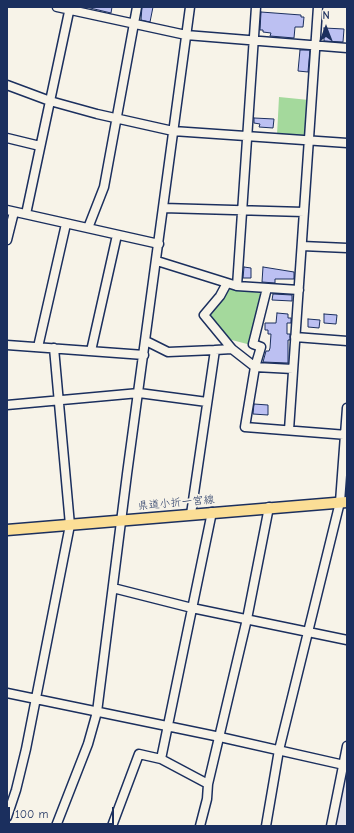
<!DOCTYPE html>
<meta charset="utf-8">
<style>
body{margin:0}
#map{position:relative;width:354px;height:833px;overflow:hidden;background:#f7f3e8;font-family:"Comic Neue",sans-serif}
canvas{display:block}
.frame{position:absolute;inset:0;border:8px solid #1b2f5e;pointer-events:none}
.north{position:absolute;left:306px;top:8px;width:40px;height:40px;-webkit-text-stroke:3px #f7f3e8;paint-order:stroke;rotate:0deg;font-size:11px;font-weight:700;line-height:16px;text-align:center;color:#1b2f5e}
.north::after{content:'';display:block;margin:auto;width:14px;height:18px;background:#1b2f5e;clip-path:polygon(50% 0,100% 100%,50% 72%,0 100%)}
.scale{position:absolute;left:8px;top:807px;width:106px;height:18px;box-sizing:border-box;border:2px solid #1b2f5e;border-top:0;padding-left:5px;font-size:12px;line-height:14px;white-space:nowrap;color:#1b2f5e;-webkit-text-stroke:3px #f7f3e8;paint-order:stroke}
</style>
<div id="map">
<canvas width="354" height="833"></canvas>
<div class="frame"></div>
<div class="north">N</div>
<div class="scale">100 m</div>
</div>
<script>
const ctx = document.querySelector('canvas').getContext('2d');
ctx.lineJoin = 'round';
function fill(path, color) { ctx.fillStyle = color; ctx.fill(path, 'evenodd'); }
const toPath = rows => new Path2D(rows.map(r => 'M' + r).join(''));
function trace(path, color, width, dash) { ctx.strokeStyle = color; ctx.lineWidth = width; ctx.lineCap = dash ? 'butt' : 'round'; ctx.setLineDash(dash || []); ctx.stroke(path); }
function label(font, color, halo, rows, align = 'center') {
  ctx.font = font + ' "Comic Neue","Klee One",sans-serif'; ctx.lineWidth = 4; ctx.setLineDash([]); ctx.textBaseline = 'middle'; ctx.strokeStyle = halo; ctx.fillStyle = color; for (const [text, x, y, turn = 0] of rows) {
    ctx.save(); ctx.translate(x, y); ctx.rotate((+turn || 0) * Math.PI / 180); ctx.textAlign = isNaN(turn) ? turn : align; if (halo) ctx.strokeText(text, 0, 0); ctx.fillText(text, 0, 0); ctx.restore();
  }
}
fill(toPath([
 [347,770,347,826,335,826]
]), '#e5e4eb');
fill(toPath([
 [279,97,309,100,307,135,304,137,277,135],
 [230,287,265,290,251,345,228,339,208,316,226,289]
]), '#a4d99c');
const building = toPath([
 [86,7,112,7,111,13,86,7],
 [142,7,153,7,150,22,141,20,142,7],
 [261,12,301,15,301,17,304,17,303,27,295,27,294,38,270,36,271,33,263,32,263,30,260,30,261,12],
 [324,28,344,29,343,42,324,41,324,28],
 [300,50,310,50,308,72,298,71,300,50],
 [254,118,274,119,273,128,259,127,260,124,254,123,254,118],
 [244,267,251,268,251,278,243,278,244,267],
 [263,267,294,272,294,279,275,279,275,283,262,282,263,267],
 [273,294,292,295,292,301,272,300,273,294],
 [277,313,288,314,288,318,291,318,291,323,287,323,287,334,290,334,290,340,288,340,288,363,263,362,266,351,269,351,270,348,271,334,268,334,268,330,265,330,265,323,276,323,277,313],
 [324,314,337,315,336,324,324,323,324,314],
 [308,319,320,320,319,328,308,327,308,319],
 [254,404,268,405,268,415,253,414,254,404]
]);
fill(building, '#bcc0f2');
trace(building, '#1b2f5e', 1);
const minor = toPath([
 [57,7,186,35,347,48],
 [7,85,50,101,97,114,173,131,347,143],
 [7,138,40,146],
 [163,208,304,212],
 [7,210,159,244],
 [26,214,70,7],
 [88,228,104,187,137,7],
 [7,240,14,212],
 [302,246,347,248],
 [157,261,237,286,299,290],
 [227,283,220,296,204,315,232,349,255,367,245,427,347,435],
 [237,286,256,7],
 [295,337,347,341],
 [146,341,168,352,215,350,191,514],
 [7,345,144,355],
 [38,347,66,224],
 [215,350,232,349],
 [91,351,117,235],
 [255,367,261,347,253,344,267,288],
 [255,367,293,369],
 [7,405,139,393,207,402],
 [289,430,318,7],
 [113,588,192,608,347,640],
 [7,693,220,737,344,765],
 [161,759,212,512],
 [208,784,247,619,269,507],
 [7,817,16,790,26,749,70,525,54,348],
 [56,826,88,744,97,712,127,474,190,7],
 [112,826,139,754,161,759,208,784,207,799,200,826],
 [266,826,279,750,340,502,347,408],
 [331,826,347,746]
]);
const major = toPath([
 [7,530,347,502]
]);
trace(minor, '#1b2f5e', 11);
trace(major, '#1b2f5e', 13);
trace(minor, '#f7f3e8', 8);
trace(major, '#fbde96', 10);
label('11px', '#1b2f5e', '#f7f3e8', [
 ["県道小折一宮線",176,503,-5]
]);
</script>
